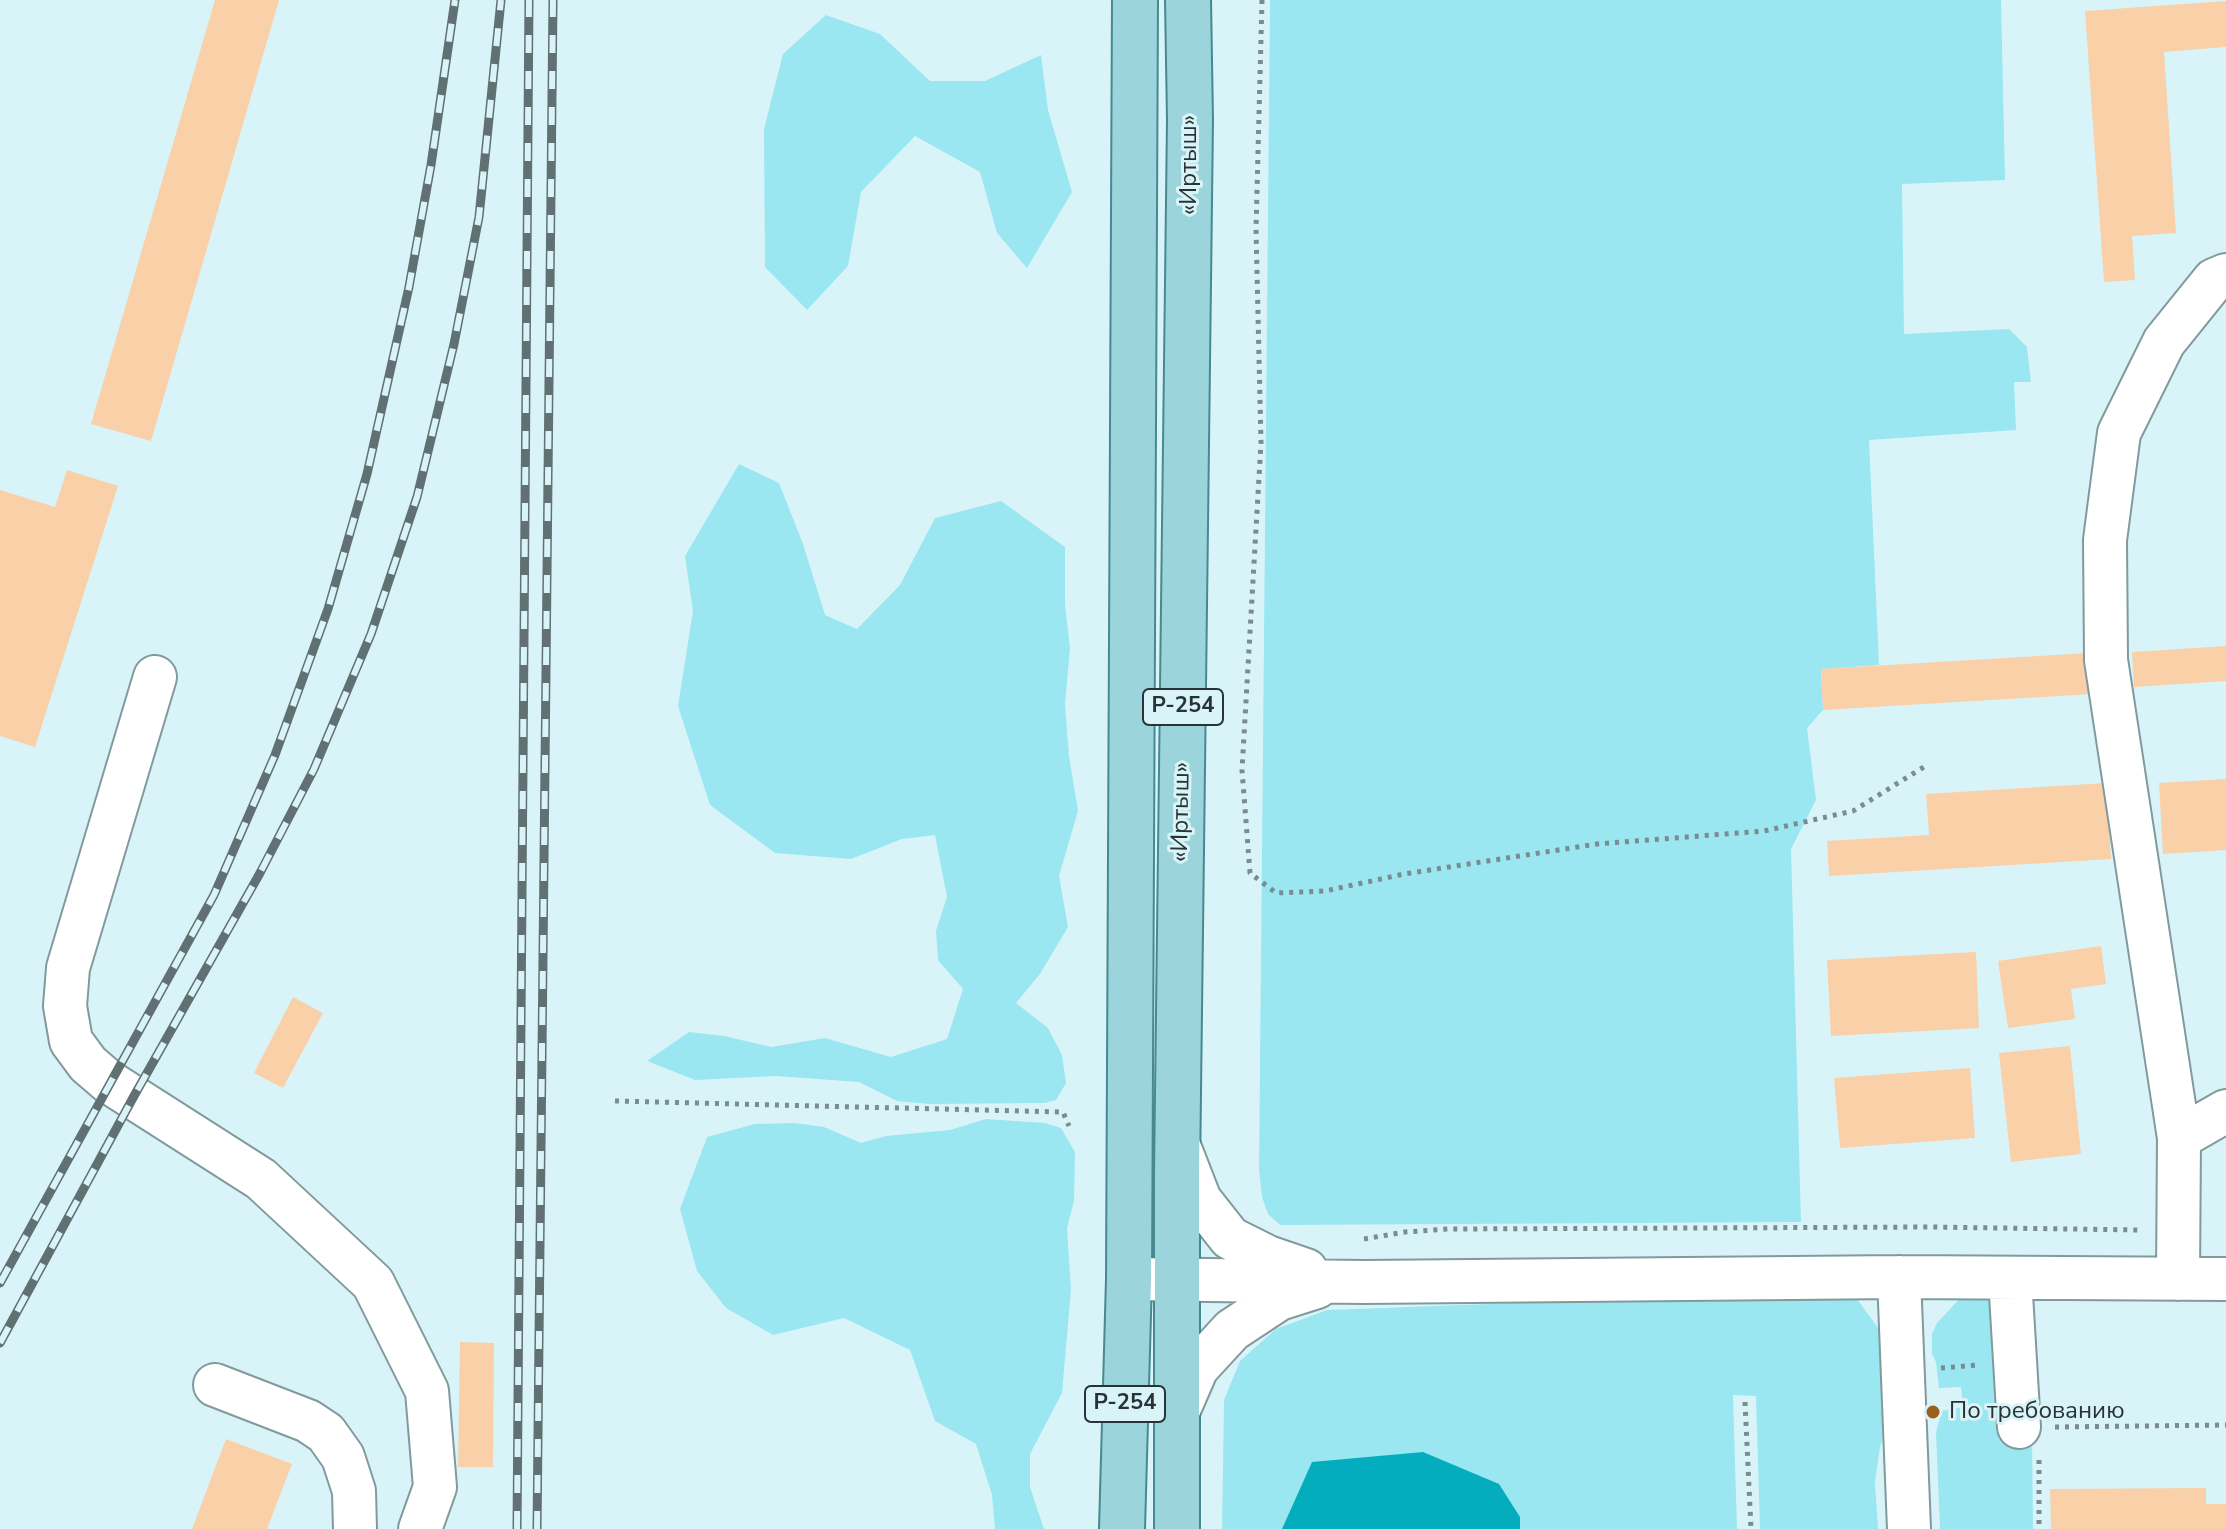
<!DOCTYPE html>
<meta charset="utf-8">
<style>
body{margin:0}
canvas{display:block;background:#d9f4f8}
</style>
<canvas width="2226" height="1529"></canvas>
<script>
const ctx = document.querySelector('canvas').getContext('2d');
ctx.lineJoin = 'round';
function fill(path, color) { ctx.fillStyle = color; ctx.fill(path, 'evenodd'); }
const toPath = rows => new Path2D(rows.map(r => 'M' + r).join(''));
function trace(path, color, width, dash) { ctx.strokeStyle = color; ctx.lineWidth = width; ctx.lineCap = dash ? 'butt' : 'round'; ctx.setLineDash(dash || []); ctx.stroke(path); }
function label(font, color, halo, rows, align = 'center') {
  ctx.font = font + ' "Nunito Sans",sans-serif'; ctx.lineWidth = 6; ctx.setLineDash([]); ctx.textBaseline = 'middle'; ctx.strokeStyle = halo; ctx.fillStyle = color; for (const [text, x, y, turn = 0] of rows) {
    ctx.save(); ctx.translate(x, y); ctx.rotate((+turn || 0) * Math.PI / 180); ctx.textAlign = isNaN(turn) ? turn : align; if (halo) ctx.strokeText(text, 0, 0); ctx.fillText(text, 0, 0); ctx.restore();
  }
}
fill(toPath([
 [1270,0,2001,0,2005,180,1902,184,1904,334,2009,329,2027,347,2031,382,2014,382,2016,430,1869,440,1879,665,1821,669,1823,710,1807,728,1816,800,1791,849,1801,1222,1280,1225,1268,1214,1262,1197,1259,1169],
 [826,15,880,34,930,81,985,81,1041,55,1048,110,1072,192,1027,268,997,233,980,172,915,136,861,192,848,266,807,310,765,267,764,129,783,54],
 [739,464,779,483,803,544,825,615,857,629,900,585,935,518,1001,501,1065,547,1065,604,1070,648,1065,705,1069,756,1078,811,1059,876,1068,927,1040,974,1016,1003,1048,1028,1062,1055,1066,1083,1056,1100,1045,1103,929,1104,897,1101,859,1082,776,1076,695,1080,647,1061,689,1032,724,1036,771,1047,825,1038,891,1057,947,1039,963,989,938,960,936,931,947,897,935,835,902,839,851,859,775,853,710,805,678,706,693,611,685,556],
 [986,1119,1045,1123,1061,1128,1075,1152,1074,1201,1067,1228,1071,1290,1062,1393,1030,1454,1030,1487,1044,1529,995,1529,992,1495,976,1444,935,1421,910,1350,844,1318,773,1335,726,1308,697,1271,680,1209,707,1137,755,1124,795,1123,824,1127,861,1143,886,1136,950,1130],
 [1996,1288,2032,1433,2033,1529,1940,1529,1936,1432,1942,1411,1963,1407,1961,1387,1939,1388,1936,1362,1932,1354,1932,1334,1937,1323,1963,1295],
 [1819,1295,1857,1299,1883,1335,1894,1400,1880,1447,1875,1482,1878,1529,1760,1529,1756,1396,1733,1395,1737,1529,1222,1529,1224,1400,1240,1361,1276,1329,1327,1310,1518,1303,1727,1300]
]), '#9ae7f2');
fill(toPath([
 [1423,1452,1499,1484,1520,1517,1520,1529,1282,1529,1312,1462]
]), '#03adbe');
fill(toPath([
 [215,0,279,0,151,441,91,424],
 [2226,1,2226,47,2164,52,2176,233,2132,236,2135,280,2104,282,2085,11],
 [67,470,118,486,35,747,0,736,0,490,55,507],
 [2226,646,2226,681,2134,687,2132,652],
 [2089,653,2092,694,1823,710,1821,669],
 [2226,779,2226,850,2163,854,2159,783],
 [2106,783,2111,859,1829,876,1827,841,1929,835,1926,794],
 [2101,946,2106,984,2071,989,2075,1019,2008,1028,1998,961],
 [1976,952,1979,1028,1831,1036,1827,960],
 [293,997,323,1013,283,1088,254,1073],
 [2070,1046,2081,1154,2011,1162,1999,1053],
 [1970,1068,1975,1138,1840,1148,1834,1078],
 [460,1342,494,1343,493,1467,458,1467],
 [226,1439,292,1464,267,1529,192,1529],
 [2206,1488,2206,1504,2226,1504,2226,1529,2051,1529,2050,1489]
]), '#f9d0a8');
const minor = toPath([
 [155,677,68,968,65,1006,71,1041,88,1064,109,1082,261,1179,373,1283,427,1391,435,1487,420,1529],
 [2179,1138,2226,1111],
 [1179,1146,1200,1200,1230,1238,1268,1257,1306,1270],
 [1899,1277,1909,1529],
 [2010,1278,2019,1427],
 [1129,1279,1364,1282,1899,1277,2226,1279],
 [2178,1279,2179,1138,2106,660,2105,540,2119,433,2164,342,2214,280,2226,275],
 [215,1385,308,1421,326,1433,343,1457,354,1491,355,1529],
 [1177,1414,1197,1368,1232,1330,1279,1299,1317,1287]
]);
const major = toPath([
 [1122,1529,1129,1279,1135,0],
 [1177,1529,1177,1173,1190,120,1188,0]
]);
trace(minor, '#809a9e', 46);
trace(major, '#488991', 48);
trace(toPath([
 [1262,0,1256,229,1261,443,1242,770,1250,873,1276,893,1325,891,1404,874,1597,844,1764,831,1853,811,1927,765],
 [615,1101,1063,1112,1069,1126],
 [1364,1239,1405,1232,1448,1229,1929,1227,2141,1230],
 [1941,1368,1978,1365],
 [1745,1402,1751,1529],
 [2055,1427,2226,1425],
 [2039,1460,2039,1529]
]), '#7a8c8f', 5, [4, 6]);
trace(minor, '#fff', 42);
trace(major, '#9bd4db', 44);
const rail = toPath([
 [0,1283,214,895,275,755,328,609,367,474,409,287,431,165,455,0],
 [0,1343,134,1096,260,873,314,769,371,634,417,497,454,344,479,217,501,0],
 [517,1529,529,0],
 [537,1529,553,0]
]);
trace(rail, '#617173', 9);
trace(rail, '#d9f4f8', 6, [18]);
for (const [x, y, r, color] of [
 [1933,1412,8,"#99611d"]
]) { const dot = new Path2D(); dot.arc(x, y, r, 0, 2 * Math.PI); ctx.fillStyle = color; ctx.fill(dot); trace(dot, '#d9f4f8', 3); }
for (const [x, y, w] of [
 [1183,707,80],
 [1125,1404,80]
]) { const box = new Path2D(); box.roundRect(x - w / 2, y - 18, w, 36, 6); ctx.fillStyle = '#d9f4f8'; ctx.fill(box); trace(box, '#293335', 2); }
label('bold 22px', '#293335', null, [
 ["Р-254",1183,707],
 ["Р-254",1125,1404]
]);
label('24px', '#293335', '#d9f4f8', [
 ["«Иртыш»",1190,165,-90],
 ["«Иртыш»",1182,812,-89]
]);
label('24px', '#293335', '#d9f4f8', [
 ["По требованию",1949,1412]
], 'left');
</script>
